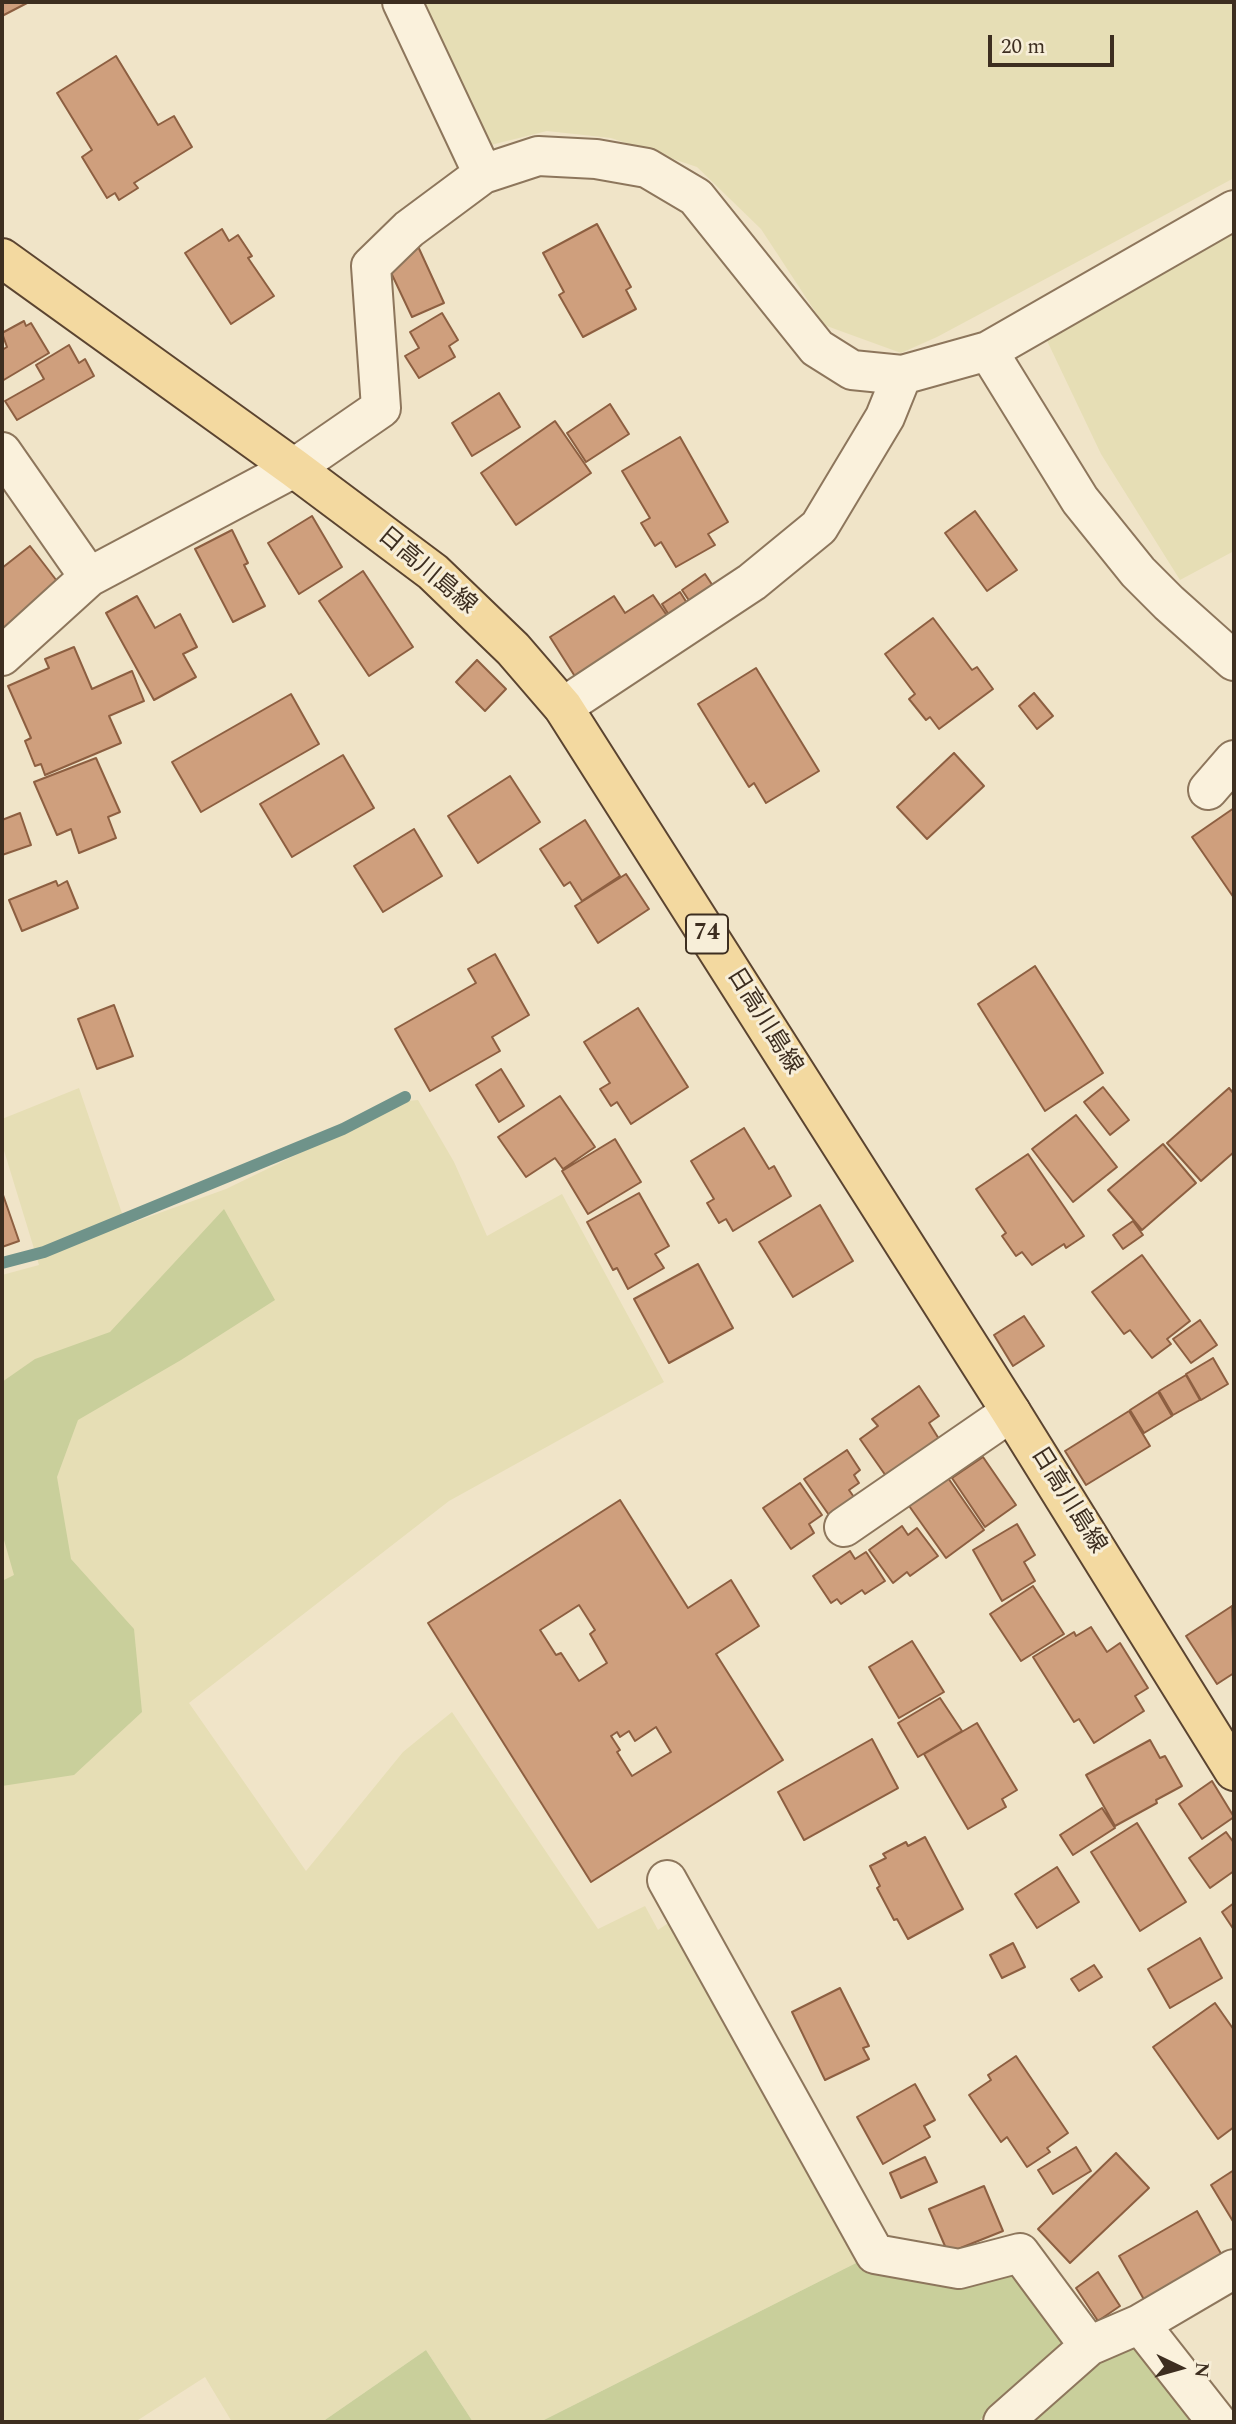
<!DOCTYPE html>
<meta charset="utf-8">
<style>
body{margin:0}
#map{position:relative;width:1236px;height:2424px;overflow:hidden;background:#f0e4c8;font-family:Spectral,serif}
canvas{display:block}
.frame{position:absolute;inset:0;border:4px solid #3d2e20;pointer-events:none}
.north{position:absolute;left:1145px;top:2333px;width:70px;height:70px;-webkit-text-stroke:5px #f7eed8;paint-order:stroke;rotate:95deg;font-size:19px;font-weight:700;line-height:28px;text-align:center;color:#3d2e20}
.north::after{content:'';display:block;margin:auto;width:24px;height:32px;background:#3d2e20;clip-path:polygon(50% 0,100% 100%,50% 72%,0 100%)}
.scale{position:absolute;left:988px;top:35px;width:126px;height:32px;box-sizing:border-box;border:4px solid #3d2e20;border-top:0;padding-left:9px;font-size:21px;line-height:24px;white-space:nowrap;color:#3d2e20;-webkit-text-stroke:5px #f7eed8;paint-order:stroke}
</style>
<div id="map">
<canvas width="1236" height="2424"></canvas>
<div class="frame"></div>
<div class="north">N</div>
<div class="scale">20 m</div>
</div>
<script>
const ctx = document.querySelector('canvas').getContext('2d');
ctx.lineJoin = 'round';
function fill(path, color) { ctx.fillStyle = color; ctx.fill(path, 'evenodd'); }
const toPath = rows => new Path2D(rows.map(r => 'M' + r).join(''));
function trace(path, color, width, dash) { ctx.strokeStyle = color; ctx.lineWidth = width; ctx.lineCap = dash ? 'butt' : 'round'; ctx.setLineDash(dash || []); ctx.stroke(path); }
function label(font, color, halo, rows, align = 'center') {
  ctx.font = font + ' Spectral,"Noto Sans JP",serif'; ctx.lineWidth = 6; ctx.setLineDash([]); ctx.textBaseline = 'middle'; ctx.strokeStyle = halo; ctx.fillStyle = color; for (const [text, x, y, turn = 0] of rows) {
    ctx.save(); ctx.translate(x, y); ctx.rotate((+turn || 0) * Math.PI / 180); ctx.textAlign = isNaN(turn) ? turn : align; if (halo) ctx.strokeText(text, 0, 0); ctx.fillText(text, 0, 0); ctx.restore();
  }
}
fill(toPath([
 [421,2,1234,2,1234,178,937,337,901,353,824,325,761,229,697,167,611,138,547,131,487,146],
 [1234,225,1234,551,1180,580,1101,454,1040,326],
 [79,1088,126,1225,226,1189,407,1101,418,1100,454,1162,487,1236,562,1194,664,1382,449,1501,189,1703,306,1871,403,1752,452,1712,598,1929,645,1906,658,1930,677,1917,862,2260,540,2422,473,2422,426,2350,322,2422,232,2422,205,2377,135,2422,2,2422,2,1275,39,1265,2,1144,2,1119]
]), '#e6deb5');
fill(toPath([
 [224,1209,275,1300,181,1360,78,1420,57,1477,71,1559,134,1629,142,1712,74,1775,2,1786,2,1581,14,1575,2,1533,2,1382,35,1359,110,1332],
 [862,2260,1015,2269,1065,2344,978,2422,540,2422],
 [1132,2340,1197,2422,1022,2422,1093,2359],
 [426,2350,473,2422,322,2422]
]), '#c9cf9b');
trace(toPath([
 [2,1263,44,1252,343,1129,405,1097]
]), '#6f938a', 12);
const building = toPath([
 [2,2,29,2,2,16,2,2],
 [116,56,158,125,174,116,192,147,134,183,138,188,119,200,115,193,107,198,82,157,92,150,57,93,116,56],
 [597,224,631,287,626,290,636,309,583,337,559,295,564,292,543,253,597,224],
 [222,229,229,241,238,235,252,256,248,258,274,296,231,324,185,253,222,229],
 [416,242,444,303,412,317,386,262,416,242],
 [442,313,458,340,449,346,455,357,419,378,405,356,419,348,410,332,442,313],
 [24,321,26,326,31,323,49,353,2,381,2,350,7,347,2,333,24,321],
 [69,345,79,363,85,359,94,376,17,420,5,401,44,379,36,365,69,345],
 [499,393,520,427,472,456,452,423,499,393],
 [610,404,629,434,586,462,567,433,610,404],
 [555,421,591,473,516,525,481,473,555,421],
 [680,437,728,522,708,534,715,545,676,567,661,542,655,546,641,523,650,518,622,471,680,437],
 [975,511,1017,570,987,591,945,533,975,511],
 [312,516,342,567,299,594,268,543,312,516],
 [232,530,248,563,244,565,265,606,233,622,195,549,232,530],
 [30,546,60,585,4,628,2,625,2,568,30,546],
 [363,571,413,647,369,676,319,601,363,571],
 [705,574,715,589,692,605,682,590,705,574],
 [680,592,692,611,674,623,662,604,680,592],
 [653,595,672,623,576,678,550,637,614,596,625,613,653,595],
 [137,596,155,628,180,614,197,647,183,654,196,677,154,700,106,613,137,596],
 [933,618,972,670,977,667,993,689,939,729,930,717,926,720,909,699,915,694,885,654,933,618],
 [74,647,92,689,132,671,144,701,109,716,121,743,45,775,41,764,35,766,25,741,31,738,8,686,49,668,45,659,74,647],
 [477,660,506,689,485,711,456,682,477,660],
 [756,668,819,771,766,803,754,783,749,787,698,704,756,668],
 [1034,693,1053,716,1037,729,1019,706,1034,693],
 [291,694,319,744,201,812,172,762,291,694],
 [954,753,984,786,927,839,897,807,954,753],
 [343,755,374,808,292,857,260,804,343,755],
 [96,758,120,812,108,817,116,838,79,853,71,829,57,835,34,782,96,758],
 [510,776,540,822,478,863,448,816,510,776],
 [1234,808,1234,898,1192,837,1234,808],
 [20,813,31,845,2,855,2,820,20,813],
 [585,820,620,876,582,901,570,882,564,886,540,849,585,820],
 [414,829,442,876,383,912,354,866,414,829],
 [626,874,649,909,598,943,575,906,626,874],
 [56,881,58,886,67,881,78,908,22,931,9,900,56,881],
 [495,954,529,1015,492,1037,500,1051,430,1091,395,1029,476,983,468,969,495,954],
 [1035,966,1103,1073,1045,1111,978,1004,1035,966],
 [114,1005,133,1056,97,1069,78,1019,114,1005],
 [638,1008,688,1087,631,1124,617,1102,611,1106,600,1089,610,1083,584,1042,638,1008],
 [501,1069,524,1106,499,1122,476,1085,501,1069],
 [1103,1087,1129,1120,1110,1135,1084,1102,1103,1087],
 [1229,1088,1234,1094,1234,1152,1201,1181,1167,1143,1229,1088],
 [560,1096,595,1147,563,1169,555,1158,526,1177,498,1137,560,1096],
 [1076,1115,1117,1167,1073,1202,1032,1149,1076,1115],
 [744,1128,769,1169,774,1166,791,1196,733,1231,726,1219,719,1223,707,1203,714,1199,691,1161,744,1128],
 [615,1139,641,1182,588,1214,562,1171,615,1139],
 [1163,1144,1196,1183,1142,1230,1108,1190,1163,1144],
 [1028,1154,1084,1236,1066,1248,1064,1244,1032,1265,1022,1252,1016,1256,1002,1236,1006,1233,976,1189,1028,1154],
 [2,1192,19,1241,2,1247,2,1192],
 [639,1193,669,1246,655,1254,664,1268,628,1289,617,1268,613,1270,587,1222,639,1193],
 [820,1205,853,1261,793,1297,759,1242,820,1205],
 [1133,1221,1143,1235,1123,1249,1113,1235,1133,1221],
 [1142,1255,1190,1321,1167,1339,1171,1344,1152,1358,1130,1330,1124,1334,1092,1292,1142,1255],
 [698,1264,733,1328,669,1363,634,1299,698,1264],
 [1024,1316,1044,1346,1013,1366,994,1335,1024,1316],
 [1200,1320,1217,1345,1191,1363,1173,1339,1200,1320],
 [1213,1358,1228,1384,1201,1400,1186,1374,1213,1358],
 [1186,1375,1200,1400,1173,1415,1159,1391,1186,1375],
 [919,1386,939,1416,929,1423,939,1439,886,1476,860,1439,878,1426,872,1419,919,1386],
 [1158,1392,1172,1416,1144,1433,1130,1410,1158,1392],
 [1129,1411,1150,1446,1086,1485,1065,1451,1129,1411],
 [847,1450,860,1470,854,1475,859,1483,849,1490,856,1500,831,1518,804,1479,847,1450],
 [983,1457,1016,1505,985,1527,952,1478,983,1457],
 [946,1475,984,1530,946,1558,907,1503,946,1475],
 [800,1483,822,1515,809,1524,814,1533,791,1549,763,1508,800,1483],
 [620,1500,688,1608,731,1580,759,1626,716,1654,783,1760,591,1882,428,1623,620,1500],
 [579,1605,595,1630,590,1634,607,1663,579,1681,561,1653,556,1655,540,1630,579,1605],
 [656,1727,671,1752,632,1776,617,1752,620,1750,611,1736,617,1732,620,1737,629,1731,635,1741,656,1727],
 [1017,1524,1035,1555,1024,1562,1035,1581,1002,1601,973,1550,1017,1524],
 [902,1526,908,1535,917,1528,938,1556,910,1576,907,1572,893,1583,869,1550,902,1526],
 [850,1551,855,1559,866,1552,885,1581,865,1594,862,1590,841,1604,837,1599,831,1603,813,1576,850,1551],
 [1033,1586,1064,1634,1021,1661,990,1614,1033,1586],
 [1232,1606,1234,1673,1217,1684,1186,1636,1232,1606],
 [1091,1627,1107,1652,1120,1643,1148,1688,1135,1696,1144,1711,1094,1743,1079,1719,1074,1722,1033,1657,1074,1632,1076,1636,1091,1627],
 [912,1641,944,1692,899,1718,869,1667,912,1641],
 [940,1698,962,1731,918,1757,898,1723,940,1698],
 [977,1723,1017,1790,1002,1799,1006,1807,968,1829,924,1754,977,1723],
 [872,1739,898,1788,804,1840,778,1792,872,1739],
 [1150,1740,1160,1758,1165,1756,1182,1786,1156,1800,1157,1803,1115,1826,1086,1775,1150,1740],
 [1212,1781,1234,1817,1202,1839,1179,1804,1212,1781],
 [1102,1808,1115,1828,1073,1855,1060,1835,1102,1808],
 [1137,1823,1186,1902,1140,1931,1091,1852,1137,1823],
 [1226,1832,1234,1843,1234,1871,1210,1888,1189,1858,1226,1832],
 [925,1837,963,1909,908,1939,897,1919,894,1920,877,1888,880,1886,870,1866,886,1858,883,1854,906,1842,908,1846,925,1837],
 [1057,1867,1079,1902,1037,1928,1015,1894,1057,1867],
 [1234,1903,1234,1930,1222,1912,1234,1903],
 [1200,1938,1222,1978,1170,2008,1148,1969,1200,1938],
 [1013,1943,1025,1967,1002,1978,990,1955,1013,1943],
 [1094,1965,1102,1977,1079,1991,1071,1979,1094,1965],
 [840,1988,869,2046,863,2048,869,2059,825,2080,792,2012,840,1988],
 [1215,2003,1234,2030,1234,2127,1218,2139,1153,2047,1215,2003],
 [1016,2056,1068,2133,1047,2148,1050,2152,1027,2167,1007,2137,1001,2142,969,2095,991,2080,988,2075,1016,2056],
 [915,2084,935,2120,924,2126,930,2137,883,2164,857,2117,915,2084],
 [1076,2147,1091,2171,1053,2194,1038,2170,1076,2147],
 [1116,2153,1149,2188,1070,2263,1038,2229,1116,2153],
 [925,2157,937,2182,901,2198,890,2173,925,2157],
 [1234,2170,1234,2223,1211,2185,1234,2170],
 [984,2186,1003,2231,948,2253,929,2209,984,2186],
 [1197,2211,1224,2259,1146,2303,1119,2256,1197,2211],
 [1098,2272,1120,2306,1098,2321,1076,2288,1098,2272]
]);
fill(building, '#cf9f7d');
trace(building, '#8d5f41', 2);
const minor = toPath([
 [402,2,483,174],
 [988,351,1080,500,1138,572,1169,603,1234,661],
 [2,452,89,577],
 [2,656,89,577,294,468,381,408,371,266,409,229,483,174,538,156,596,159,647,168,696,197,817,348,852,370,902,375,988,351,1234,210],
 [563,707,752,582,819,527,885,417,902,375],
 [1208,790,1234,760],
 [844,1527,1011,1412],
 [667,1880,875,2254,959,2269,1020,2253,1089,2346],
 [1140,2324,1217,2422],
 [1003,2422,1089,2346,1140,2324,1234,2269]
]);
const major = toPath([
 [2,258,294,468,433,572,513,649,563,707,1011,1412,1234,1771]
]);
trace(minor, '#8d765c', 42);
trace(major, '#5b4430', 42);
trace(minor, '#faf1dc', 38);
trace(major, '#f3d9a0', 38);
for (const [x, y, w] of [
 [707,934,42]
]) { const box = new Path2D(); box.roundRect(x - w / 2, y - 19.5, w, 39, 5); ctx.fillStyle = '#f7eed8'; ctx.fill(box); trace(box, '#3d2e20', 2); }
label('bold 23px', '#3d2e20', null, [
 ["74",707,934]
]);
label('24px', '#3d2e20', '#f7eed8', [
 ["日高川島線",426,572,40],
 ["日高川島線",763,1022,58],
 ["日高川島線",1067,1501,58]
]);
</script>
